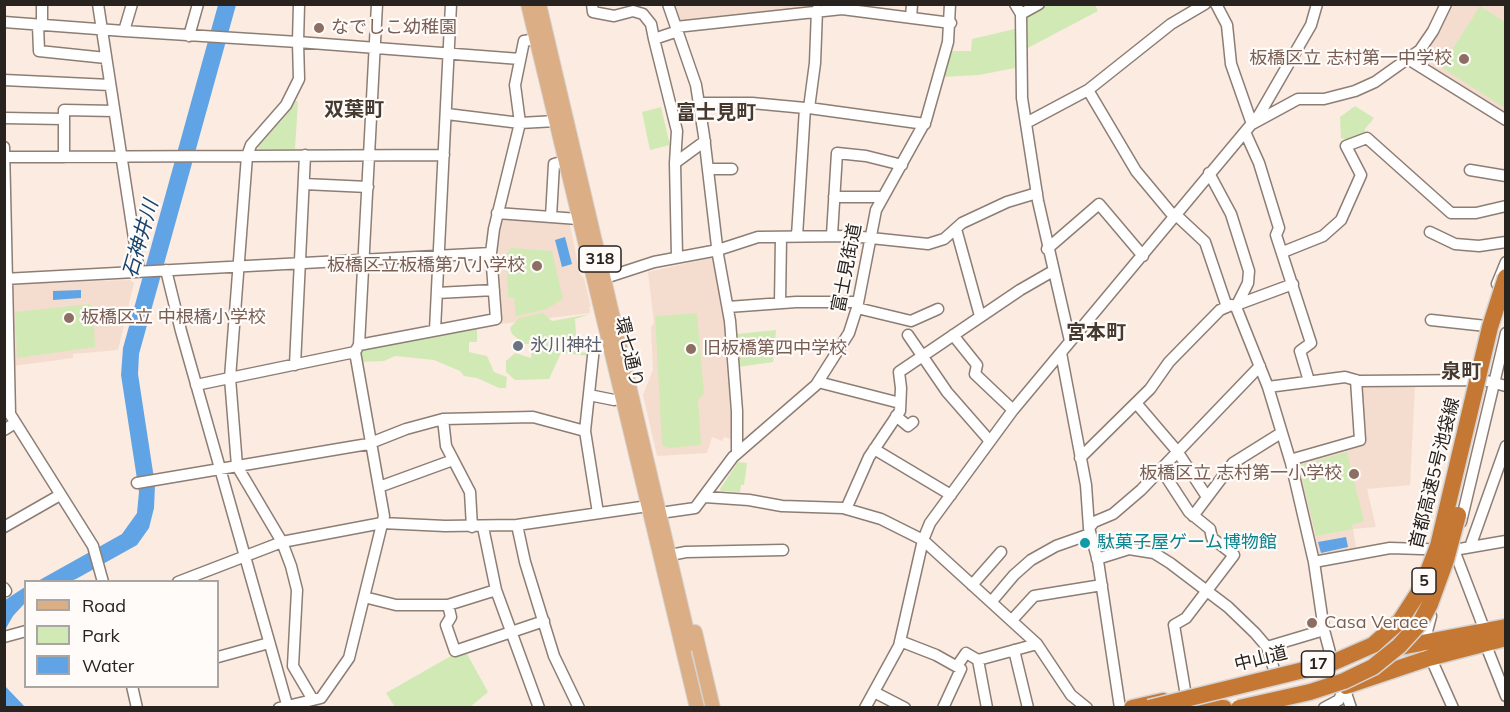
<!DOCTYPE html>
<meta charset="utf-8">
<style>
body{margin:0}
#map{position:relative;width:1510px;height:712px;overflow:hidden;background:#fbebe0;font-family:Mulish,sans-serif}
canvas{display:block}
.frame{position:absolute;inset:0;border:6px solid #28231f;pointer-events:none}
.legend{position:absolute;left:24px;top:580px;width:195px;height:108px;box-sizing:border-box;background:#fefbf9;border:2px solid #a8a5a2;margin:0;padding:8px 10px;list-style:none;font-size:18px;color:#28231f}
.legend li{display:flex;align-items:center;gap:12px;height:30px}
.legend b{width:30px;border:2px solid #a8a5a2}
</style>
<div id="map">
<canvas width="1510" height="712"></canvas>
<div class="frame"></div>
<ul class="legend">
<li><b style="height:8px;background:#dcae85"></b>Road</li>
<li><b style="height:16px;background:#d1eab5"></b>Park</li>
<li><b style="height:16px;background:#61a4e6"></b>Water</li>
</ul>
</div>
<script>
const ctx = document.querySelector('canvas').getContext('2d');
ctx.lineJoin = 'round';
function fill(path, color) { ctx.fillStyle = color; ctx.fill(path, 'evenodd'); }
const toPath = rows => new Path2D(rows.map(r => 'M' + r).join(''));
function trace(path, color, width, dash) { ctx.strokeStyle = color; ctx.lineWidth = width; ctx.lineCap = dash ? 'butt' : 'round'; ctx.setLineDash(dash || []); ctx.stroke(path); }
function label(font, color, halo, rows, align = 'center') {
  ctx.font = font + ' Mulish,"Noto Sans JP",sans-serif'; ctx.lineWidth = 4.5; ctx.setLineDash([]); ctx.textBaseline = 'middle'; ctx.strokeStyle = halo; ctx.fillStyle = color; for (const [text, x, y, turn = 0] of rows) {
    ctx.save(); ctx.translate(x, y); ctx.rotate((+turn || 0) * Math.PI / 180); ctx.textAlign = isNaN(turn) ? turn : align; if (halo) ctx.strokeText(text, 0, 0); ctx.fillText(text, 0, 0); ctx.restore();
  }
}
fill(toPath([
 [673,4,828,5,678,22],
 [1449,5,1505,5,1505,115,1424,63,1423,54],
 [505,216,563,221,570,225,580,274,584,278,591,307,589,307,590,313,501,324,495,258,499,219],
 [714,257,725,308,734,440,724,437,722,441,712,437,707,453,657,456,643,395,653,370,651,327,654,323,648,272],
 [130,280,134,283,118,350,73,354,73,358,13,366,11,287,14,284],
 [1358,384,1415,385,1410,485,1367,489,1376,527,1353,529,1357,554,1318,559,1294,464,1362,441]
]), '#f4ddce');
fill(toPath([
 [1039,4,1095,5,1098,11,1022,51,1021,14],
 [1480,6,1505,22,1505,108,1441,67],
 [1019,28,1020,67,979,75,942,77,949,51,971,51,972,39],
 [295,100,298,102,295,149,259,149,258,147,286,115],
 [1355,106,1374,118,1365,129,1365,136,1350,141,1341,138,1340,117],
 [661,107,670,145,650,150,642,112],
 [511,248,552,251,563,299,547,309,516,316,514,298,508,297,506,255],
 [89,304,93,307,95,347,17,358,15,312],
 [543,313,552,321,590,314,575,319,576,335,573,351,590,353,590,356,561,353,549,379,515,380,506,372,506,361,515,353,531,358,532,344,524,344,512,334,510,328,519,318],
 [697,313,704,394,698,400,701,445,668,448,662,445,655,316],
 [477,324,477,342,469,342,469,352,487,356,494,372,507,377,506,388,499,388,477,378,464,376,460,371,434,360,395,356,384,361,359,362,361,348],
 [776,330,773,362,738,367,736,334],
 [1347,452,1364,521,1352,525,1353,529,1316,536,1300,469,1303,464],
 [738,462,747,463,744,485,741,485,740,492,721,491,720,489],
 [466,652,488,692,469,708,395,707,386,693,456,653]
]), '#d1eab5');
fill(toPath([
 [218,5,236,5,139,354,138,374,155,485,154,508,149,528,137,545,76,579,70,581,36,582,122,534,137,513,139,492,121,375,123,348],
 [565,237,572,264,562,267,555,240],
 [81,290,81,298,53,300,53,291],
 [1346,537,1348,547,1321,553,1318,542],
 [25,587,25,603,13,616,5,630,5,600],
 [5,683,6,687,25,707,5,707]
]), '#61a4e6');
const minor = toPath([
 [98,4,139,271],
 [132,4,124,31,298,42,299,4],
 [592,4,593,12,614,16,633,11,643,14,651,24,654,39],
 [668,4,696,85,704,136,718,255,730,321,737,411,737,453],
 [1015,4,1021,14,1022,98,1038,201,1070,341],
 [1216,4,1227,25,1231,64,1252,124],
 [1021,14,1039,4],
 [911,18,912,4],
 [4,22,124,31],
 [38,25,39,51,106,58],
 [42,26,42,4],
 [676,27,842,9,951,23],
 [189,36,198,4],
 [1408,59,1506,120],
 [4,80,110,85],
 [1088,90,1136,171,1171,213,1175,214,1205,242,1227,307],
 [698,103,752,103,805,108],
 [809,108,925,124],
 [447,114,520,123,556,121],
 [4,118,64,119],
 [1026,123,1088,90,1171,24,1205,4],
 [1252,124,1298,99,1324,99,1355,91,1375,82,1420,50,1433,31,1446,4],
 [1245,132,1259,163,1279,228,1276,235,1311,343,1300,351,1309,381],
 [4,147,10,414,93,546,103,582],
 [4,157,247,156,251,145,286,105,299,79,298,42,520,59],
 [64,157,64,110,114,111],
 [675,163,705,141],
 [708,169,732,169],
 [1470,170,1506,176],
 [1209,173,1231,214,1249,271,1248,283,1236,307],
 [304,184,368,187],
 [834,197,883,197],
 [497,213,578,219],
 [551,217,554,164,565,161],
 [956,229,980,316],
 [1430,232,1455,244,1479,246,1506,242],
 [832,235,837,153,866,156,902,165],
 [797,236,805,108,809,108,815,63,817,10],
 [1047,249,1099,204,1143,256],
 [1283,252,1323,236,1341,220,1361,175,1346,146,1367,138,1451,213,1476,213,1506,206],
 [677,256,675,163,677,131,654,39,678,31],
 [166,270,181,331,288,708],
 [605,278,654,262,718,250,758,237,852,236,928,244,944,239,962,223,1007,202,1037,193],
 [4,279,491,253],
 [1497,284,1506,262],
 [437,293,494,290],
 [780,303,781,237],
 [1239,304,1293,284],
 [728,307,796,302,858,302],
 [857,308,911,321,938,309],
 [1431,320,1486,326],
 [435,330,451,4],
 [908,335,947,392,989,440],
 [953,335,977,365,975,374,1013,410],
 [359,345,496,319,491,253,494,229,520,123,515,85,524,41,536,39],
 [1061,353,1086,485,1089,528,1098,561,1120,708],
 [295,365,305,155],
 [818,382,900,403],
 [196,385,355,352],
 [1268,387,1345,377,1359,381,1483,380,1506,386],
 [589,395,614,400,621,398],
 [1136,403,1177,451,1207,497],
 [896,416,908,426,913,422],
 [443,419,446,446,470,492,472,527],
 [4,430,15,423],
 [874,449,951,495],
 [1080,458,1150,389,1169,362,1220,310,1231,305,1236,307,1268,387,1291,463,1314,562,1324,630,1332,660],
 [1290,460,1360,440,1356,380],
 [1161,469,1189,512,1210,529,1212,538,1234,555,1186,618,1174,625,1186,696],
 [137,483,368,444,406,429,443,419,533,417,585,431],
 [379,487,453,460],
 [705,497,749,500,782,506,843,508,881,519,923,540,1037,644,1071,695,1087,708],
 [846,509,869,457,900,411,901,388,899,372,1020,290,1053,271],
 [598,513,585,431,594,347,609,345],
 [1193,516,1233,463,1281,433],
 [1461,522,1506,333],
 [517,525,525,562,554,656,579,708],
 [4,527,60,495],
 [483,527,496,590,539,708],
 [1089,528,1094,522,1113,514,1141,490,1260,366],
 [1470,547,1506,446],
 [1454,550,1485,631],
 [670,555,686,552,783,550],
 [1097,559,1129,549,1154,553,1170,563,1228,607,1255,633,1267,647,1276,676],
 [1314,562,1390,548,1454,550,1506,541],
 [178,582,282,542,382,523,445,526,517,525,648,506,660,513,695,508,733,457,816,385,849,333,857,308,876,210,926,120,948,42,950,4],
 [972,585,1001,552],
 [4,588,6,591],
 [364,597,396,605,448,605,496,590],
 [992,601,1014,575,1031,560,1056,546,1090,534],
 [448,605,451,617,446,625,455,651,544,621],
 [1431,616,1424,643,1453,708],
 [1012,620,1034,596,1102,585],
 [4,637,26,631],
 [900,641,936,655,961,669,943,708],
 [1485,643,1506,696],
 [1267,647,1324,630],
 [1014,650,1028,708],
 [218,657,269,643],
 [978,660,987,708],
 [957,666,966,653,978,660,1037,644],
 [132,686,137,708],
 [1344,687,1351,708],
 [874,692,905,708],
 [313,700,293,666,297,590,291,566,282,542,237,466,230,378,247,156,444,155],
 [279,708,321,698,349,658,384,516,355,352,359,345,377,4],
 [865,708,899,646,923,540,930,523,1013,410,1259,115,1311,25,1317,4],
 [1324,708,1339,700,1344,687]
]);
const major = toPath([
 [528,4,697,708],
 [539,4,690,644],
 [695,632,713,708]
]);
const highway = toPath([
 [1390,649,1506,627],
 [1346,686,1429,658,1506,638],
 [1132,708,1163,701],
 [1204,708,1224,708]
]);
trace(minor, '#8d7e75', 13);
trace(major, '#d4d3d2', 16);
trace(highway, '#d4d3d2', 19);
trace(minor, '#fff', 10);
trace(major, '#dcae85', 14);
trace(highway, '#c47834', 16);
const highwayBridge = toPath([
 [1149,708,1332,663,1373,645,1400,621,1422,587,1438,546,1490,327,1506,277],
 [1239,708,1310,692,1344,681,1373,667,1399,646,1420,623,1430,604,1446,560,1458,515]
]);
trace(highwayBridge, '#d4d3d2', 19, []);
trace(highwayBridge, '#c47834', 16);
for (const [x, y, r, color] of [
 [319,28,6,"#8d6e63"],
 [1464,59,6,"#8d6e63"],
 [537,266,6,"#8d6e63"],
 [69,318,6,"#8d6e63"],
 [518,346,6,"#6b7280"],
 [691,349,6,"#8d6e63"],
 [1354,474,6,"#8d6e63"],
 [1085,543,6,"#0f9aa8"],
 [1312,623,6,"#8d6e63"]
]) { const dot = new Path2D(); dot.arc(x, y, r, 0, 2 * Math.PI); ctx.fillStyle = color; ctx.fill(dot); trace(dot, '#fefbf9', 2); }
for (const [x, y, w] of [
 [600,259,42],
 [1424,581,24],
 [1318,664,33]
]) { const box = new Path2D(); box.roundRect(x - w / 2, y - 13, w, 26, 4.5); ctx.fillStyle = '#fefbf9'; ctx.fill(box); trace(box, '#28231f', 1.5); }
label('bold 16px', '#28231f', null, [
 ["318",600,259],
 ["5",1424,581],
 ["17",1318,664]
]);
label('18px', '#785e54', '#fefbf9', [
 ["なでしこ幼稚園",331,28],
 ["板橋区立 志村第一中学校",1452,59,"right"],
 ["板橋区立板橋第八小学校",525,266,"right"],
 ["板橋区立 中根橋小学校",81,318],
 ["旧板橋第四中学校",703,349],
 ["板橋区立 志村第一小学校",1342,474,"right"],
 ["Casa Verace",1324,623]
], 'left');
label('18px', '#28231f', '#fefbf9', [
 ["富士見街道",847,268,-79],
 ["環七通り",629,352,77],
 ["首都高速5号池袋線",1435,473,-76],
 ["中山道",1261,659,-14]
]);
label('18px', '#5b616d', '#fefbf9', [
 ["氷川神社",530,346]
], 'left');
label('18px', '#0d838f', '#fefbf9', [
 ["駄菓子屋ゲーム博物館",1097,543]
], 'left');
label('bold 20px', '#453930', '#fefbf9', [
 ["双葉町",354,110],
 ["富士見町",716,113],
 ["宮本町",1096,333],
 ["泉町",1461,372]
]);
label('italic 20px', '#14446f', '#fefbf9', [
 ["石神井川",141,239,-74]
]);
</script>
